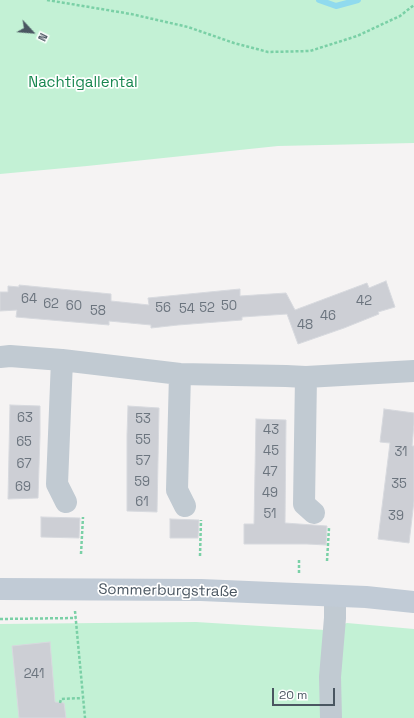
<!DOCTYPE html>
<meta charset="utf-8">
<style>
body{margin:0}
#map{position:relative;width:414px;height:718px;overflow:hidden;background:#f5f3f3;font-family:"Space Grotesk",sans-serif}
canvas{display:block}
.north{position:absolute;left:12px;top:12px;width:40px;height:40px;-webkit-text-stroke:3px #fff;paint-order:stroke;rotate:116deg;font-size:11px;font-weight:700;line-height:16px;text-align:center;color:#4a5661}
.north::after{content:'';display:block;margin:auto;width:14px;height:18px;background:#4a5661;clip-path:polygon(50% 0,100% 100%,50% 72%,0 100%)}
.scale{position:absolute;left:272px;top:688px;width:63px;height:18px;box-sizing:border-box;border:2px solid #4a5661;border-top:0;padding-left:5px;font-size:12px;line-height:14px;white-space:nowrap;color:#4a5661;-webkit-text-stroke:3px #fff;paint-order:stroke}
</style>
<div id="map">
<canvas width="414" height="718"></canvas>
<div class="north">N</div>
<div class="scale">20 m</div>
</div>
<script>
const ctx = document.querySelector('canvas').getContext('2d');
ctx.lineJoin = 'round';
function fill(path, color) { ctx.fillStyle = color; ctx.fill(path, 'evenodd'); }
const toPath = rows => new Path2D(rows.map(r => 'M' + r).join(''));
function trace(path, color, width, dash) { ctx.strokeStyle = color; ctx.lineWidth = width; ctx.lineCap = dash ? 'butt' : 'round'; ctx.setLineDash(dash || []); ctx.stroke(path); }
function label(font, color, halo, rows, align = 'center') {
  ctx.font = font + ' "Space Grotesk",sans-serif'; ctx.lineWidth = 3.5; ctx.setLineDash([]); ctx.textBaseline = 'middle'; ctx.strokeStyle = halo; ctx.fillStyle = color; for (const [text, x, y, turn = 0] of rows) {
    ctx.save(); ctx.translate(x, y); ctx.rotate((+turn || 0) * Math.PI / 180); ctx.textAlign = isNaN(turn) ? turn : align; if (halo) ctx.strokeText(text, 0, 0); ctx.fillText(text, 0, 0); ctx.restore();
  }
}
fill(toPath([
 [0,0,414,0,414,143,278,146,87,166,0,174],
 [196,622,325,630,347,623,414,629,414,718,0,718,0,624]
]), '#c3f1d5');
trace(toPath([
 [319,0,336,6,358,0]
]), '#90daee', 6);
const building = toPath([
 [386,281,395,307,378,312,379,314,344,328,298,344,287,314,242,317,242,320,178,325,151,328,151,325,109,321,109,325,16,317,17,310,0,311,0,292,8,292,8,286,19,287,19,285,111,294,111,301,149,305,148,298,240,289,240,296,286,293,295,310,367,283,369,288,386,281],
 [10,405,40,406,40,435,38,498,8,499,10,405],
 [128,406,159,408,157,512,127,511,127,435,128,406],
 [384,409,414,413,414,424,412,446,414,446,414,501,409,543,378,539,390,443,380,442,384,409],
 [256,419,286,420,285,523,327,526,326,545,307,544,244,544,244,524,254,524,256,419],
 [41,517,80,518,79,538,41,537,41,517],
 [170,519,199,520,198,538,170,538,170,519],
 [50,642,55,702,64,703,66,718,19,718,12,646,50,642]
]);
fill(building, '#cdcfd5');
trace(building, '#d7d9de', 1);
trace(toPath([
 [47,0,131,14,188,27,234,43,268,52,310,51,357,36,400,16,414,5],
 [81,554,83,517],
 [200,556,201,520],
 [327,561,329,528],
 [299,573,299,560],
 [75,611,85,718],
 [0,619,76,618],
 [60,703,61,699,83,698]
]), '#7ad0a6', 2.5, [3, 2]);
trace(toPath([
 [0,357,10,356,62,360,180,374,286,376,306,377,414,371],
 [62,360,57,484,66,502],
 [180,374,177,490,185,506],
 [306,377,304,504,314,513],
 [331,718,330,677,335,618,335,596]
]), '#c1cad2', 22);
trace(toPath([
 [0,589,201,590,366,597,414,602]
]), '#c1cbd6', 22);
label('13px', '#6b747e', null, [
 ["64",29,299],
 ["42",364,301],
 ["62",51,304],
 ["60",74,306],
 ["50",229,306],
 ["56",163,308],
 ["52",207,308],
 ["54",187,309],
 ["58",98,311],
 ["46",328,316],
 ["48",305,325],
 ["63",25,418],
 ["53",143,419],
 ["43",271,430],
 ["55",143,440],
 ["65",24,442],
 ["45",271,451],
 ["31",401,452],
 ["57",143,461],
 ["67",24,464],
 ["47",270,472],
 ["59",142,482],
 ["35",399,484],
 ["69",23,487],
 ["49",270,493],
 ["61",142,502],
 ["51",270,514],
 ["39",396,516],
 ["241",34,674]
]);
label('15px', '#17864f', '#fff', [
 ["Nachtigallental",83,83]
]);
label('15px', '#4a5661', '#fff', [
 ["Sommerburgstraße",168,591,1]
]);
</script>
